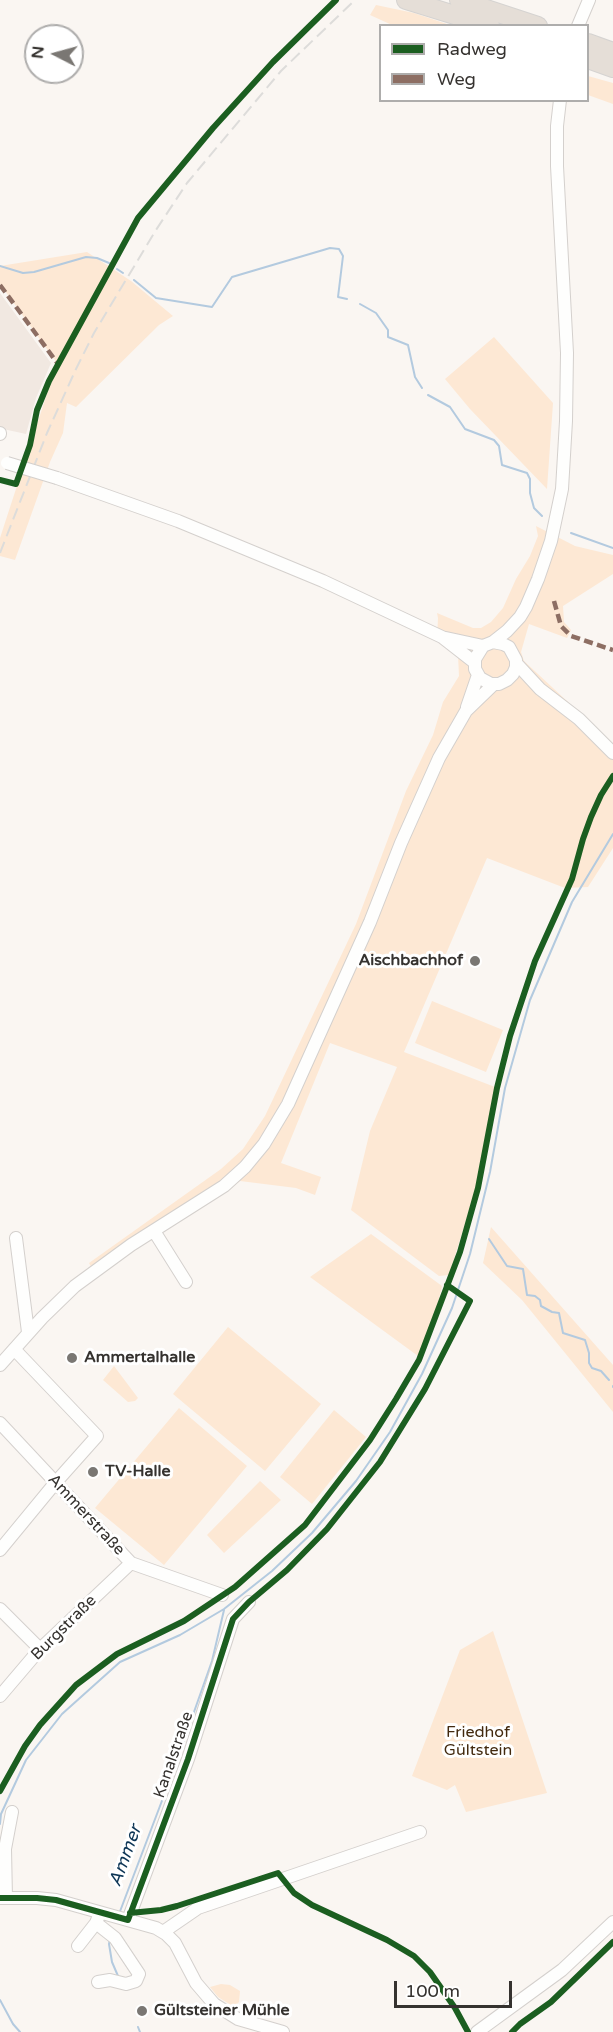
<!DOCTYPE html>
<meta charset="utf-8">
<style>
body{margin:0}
#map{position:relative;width:613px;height:2032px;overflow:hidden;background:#faf6f2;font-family:"Varela Round",sans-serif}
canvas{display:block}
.legend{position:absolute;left:379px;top:24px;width:210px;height:78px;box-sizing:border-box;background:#fff;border:2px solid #aeadac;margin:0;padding:8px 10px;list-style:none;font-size:18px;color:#35322f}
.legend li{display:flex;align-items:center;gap:12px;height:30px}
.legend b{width:30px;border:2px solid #aeadac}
.north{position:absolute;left:24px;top:24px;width:60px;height:60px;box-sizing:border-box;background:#fff;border:2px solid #aeadac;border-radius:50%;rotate:276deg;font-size:16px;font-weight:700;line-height:24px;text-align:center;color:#35322f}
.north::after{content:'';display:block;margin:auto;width:21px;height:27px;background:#7a7773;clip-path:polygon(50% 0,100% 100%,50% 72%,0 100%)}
.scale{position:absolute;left:394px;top:1981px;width:118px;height:27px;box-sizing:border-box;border:3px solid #35322f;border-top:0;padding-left:8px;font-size:18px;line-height:21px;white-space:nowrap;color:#35322f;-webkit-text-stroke:4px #fff;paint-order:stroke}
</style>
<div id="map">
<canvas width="613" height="2032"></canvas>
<ul class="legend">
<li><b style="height:8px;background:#1b5e20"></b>Radweg</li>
<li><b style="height:8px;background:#8d6e63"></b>Weg</li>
</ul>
<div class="north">N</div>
<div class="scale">100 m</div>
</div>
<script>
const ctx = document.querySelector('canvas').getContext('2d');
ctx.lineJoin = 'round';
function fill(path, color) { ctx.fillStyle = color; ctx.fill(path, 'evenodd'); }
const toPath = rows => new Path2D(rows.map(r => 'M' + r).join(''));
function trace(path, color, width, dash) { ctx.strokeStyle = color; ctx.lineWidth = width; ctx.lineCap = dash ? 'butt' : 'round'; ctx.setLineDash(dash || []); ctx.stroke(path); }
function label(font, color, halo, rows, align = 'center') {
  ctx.font = font + ' "Varela Round",sans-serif'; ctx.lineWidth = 6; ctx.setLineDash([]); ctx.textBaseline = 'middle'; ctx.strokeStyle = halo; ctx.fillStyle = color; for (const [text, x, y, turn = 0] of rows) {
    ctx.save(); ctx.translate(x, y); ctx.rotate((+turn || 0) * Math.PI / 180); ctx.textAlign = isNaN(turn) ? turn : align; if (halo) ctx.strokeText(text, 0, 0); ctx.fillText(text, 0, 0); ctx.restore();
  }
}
fill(toPath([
 [0,293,51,363,36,398,26,434,3,429,0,430]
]), '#f1e8e1');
fill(toPath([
 [376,5,414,13,450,25,392,25,370,15],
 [588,76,613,83,613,104,588,95],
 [87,252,131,281,173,316,159,325,76,407,67,403,63,433,50,462,15,560,0,556,0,538,57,363,0,284,0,266],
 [494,337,553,403,547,489,470,409,445,379],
 [536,526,575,546,613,555,613,574,563,606,564,622,571,630,567,638,529,624,521,652,524,661,613,744,613,848,588,887,565,888,487,858,404,1052,495,1087,476,1188,449,1275,439,1276,351,1210,370,1131,397,1067,330,1043,281,1163,321,1177,315,1195,296,1188,240,1181,226,1192,95,1274,89,1263,221,1169,243,1149,265,1116,356,924,406,791,433,735,443,702,459,676,458,655,437,640,438,618,437,613,473,628,481,628,491,622,503,608,516,579,530,556,538,536],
 [432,1001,503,1030,486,1072,415,1043],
 [491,1227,613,1365,613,1412,522,1300,483,1263],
 [371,1234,442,1286,435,1315,418,1356,310,1277],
 [228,1327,321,1404,265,1471,173,1394],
 [114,1366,138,1398,135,1401,128,1402,103,1380],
 [179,1408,247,1466,164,1565,95,1508],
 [334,1410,366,1437,312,1504,280,1477],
 [260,1481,281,1500,224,1553,207,1535],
 [493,1631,547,1793,466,1812,455,1785,447,1790,412,1776,460,1650],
 [221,1984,230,1985,240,1991,239,2002,234,2007,218,1997,210,1987]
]), '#fde8d4');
trace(toPath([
 [0,266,23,273,34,272,86,257,97,258,109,263],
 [117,269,123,273],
 [134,280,156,298,212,307,232,277,330,248,339,249,343,256,338,297,347,299],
 [360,304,376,313,388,330,388,337,408,345,415,377,422,388],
 [428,395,450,407,465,429,494,440,499,446,502,465,527,473,530,479,530,493,534,508,542,516],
 [571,533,613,548],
 [489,1239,507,1266,523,1269,527,1295,535,1296,540,1300,541,1306,552,1312,559,1313,563,1333,585,1340,589,1353,589,1363,592,1368,601,1371,609,1380],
 [613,1386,613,1387],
 [0,1824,1,1814,26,1760,62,1714,120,1662,180,1635,224,1609,272,1571,312,1533,356,1481,390,1432,422,1374,452,1308,470,1254,490,1172,505,1088,530,1000,572,902,613,834],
 [119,1914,171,1777,212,1661,224,1610],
 [110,1939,109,1944,112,1962,118,1976],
 [0,2000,13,2024,20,2032],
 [138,2027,140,2032]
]), '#b3cadf', 2);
const minor = toPath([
 [578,26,589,0],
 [0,433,0,434],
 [57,478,178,521,323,581,442,637,474,662],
 [446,638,483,646],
 [493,642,503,644,509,647,516,660,516,667,513,674,507,680,499,684,491,684,480,678,475,669,475,659,483,646,493,642,507,631,520,617,526,607,538,579,551,541,562,489,566,421,567,353,557,166,557,126,560,100],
 [516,663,540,689,579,719,613,753],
 [467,707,478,675],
 [154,1231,186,1282],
 [16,1238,28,1332],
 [0,1365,42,1318,75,1286,131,1245,224,1186,245,1167,264,1144,288,1104,370,922,401,843,439,758,466,711,494,684],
 [0,1423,131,1563,222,1595],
 [0,1550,56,1482,97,1436,14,1349],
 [0,1609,40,1649],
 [0,1696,40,1649,131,1563],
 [0,1898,37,1898,56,1900,156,1928,166,1934,175,1943,196,1983,214,2004,238,2019,283,2032],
 [6,1898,5,1849,12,1812],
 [128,1920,188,1759,233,1619,249,1602],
 [96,1923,115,1938,139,1974,136,1981,126,1984,110,1980,98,1982],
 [163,1932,198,1908,420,1832],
 [78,1946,96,1923,99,1915],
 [477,2032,562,1970,613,1922]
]);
const highway = toPath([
 [406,0,490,26],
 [459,0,538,26],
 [588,43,613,52],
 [588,59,613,68]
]);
trace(minor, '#d4d0cd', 14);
trace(highway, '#d5d3d1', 20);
trace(minor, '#fefefd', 12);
trace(highway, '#e5ded7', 18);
trace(toPath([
 [0,553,47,433,76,369,94,333,156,230,187,183,281,71,355,0]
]), '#dddcda', 2, [12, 6]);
const minorBridge = toPath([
 [7,463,57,478]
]);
trace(minorBridge, '#d4d0cd', 14, []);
trace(minorBridge, '#fefefd', 12);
trace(toPath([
 [0,285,58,364],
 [554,601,561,626,571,636,613,650]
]), '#8d6e63', 4.5, [9, 4.5]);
trace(toPath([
 [0,480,16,484,30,445,37,410,49,381,138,218,213,128,273,62,336,0],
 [0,1791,25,1746,40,1725,76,1685,117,1654,184,1621,235,1587,305,1525,370,1440,396,1399,419,1360,460,1252,478,1188,497,1088,510,1036,535,961,572,879,583,839,591,817,601,795,613,776],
 [0,1898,37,1898,56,1900,128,1920,188,1759,233,1619,249,1602,287,1570,327,1529,380,1462,425,1389,470,1301,447,1285],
 [130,1913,161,1910,177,1906,278,1873,294,1893,312,1905,387,1940,414,1956,430,1972,455,2008,468,2032],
 [512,2032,520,2024,551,2002,613,1942]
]), '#1b5e20', 6);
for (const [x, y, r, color] of [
 [475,961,6,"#7a7773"],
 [72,1358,6,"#7a7773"],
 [93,1472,6,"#7a7773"],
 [142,2011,6,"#7a7773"]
]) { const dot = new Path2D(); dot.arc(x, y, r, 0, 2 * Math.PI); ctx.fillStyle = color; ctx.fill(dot); trace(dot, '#fff', 2); }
label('bold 16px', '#35322f', '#fff', [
 ["Aischbachhof",463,961,"right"],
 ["Ammertalhalle",84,1358],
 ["TV-Halle",105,1472],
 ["Gültsteiner Mühle",154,2011]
], 'left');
label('16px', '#35322f', '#fff', [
 ["Ammerstraße",86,1515,47],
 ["Burgstraße",64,1628,-45],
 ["Kanalstraße",174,1755,-71]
]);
label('16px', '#42290e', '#fff', [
 ["Friedhof",478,1733],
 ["Gültstein",478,1751]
]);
label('italic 18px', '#0e3656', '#fff', [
 ["Ammer",126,1856,-70]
]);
</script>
